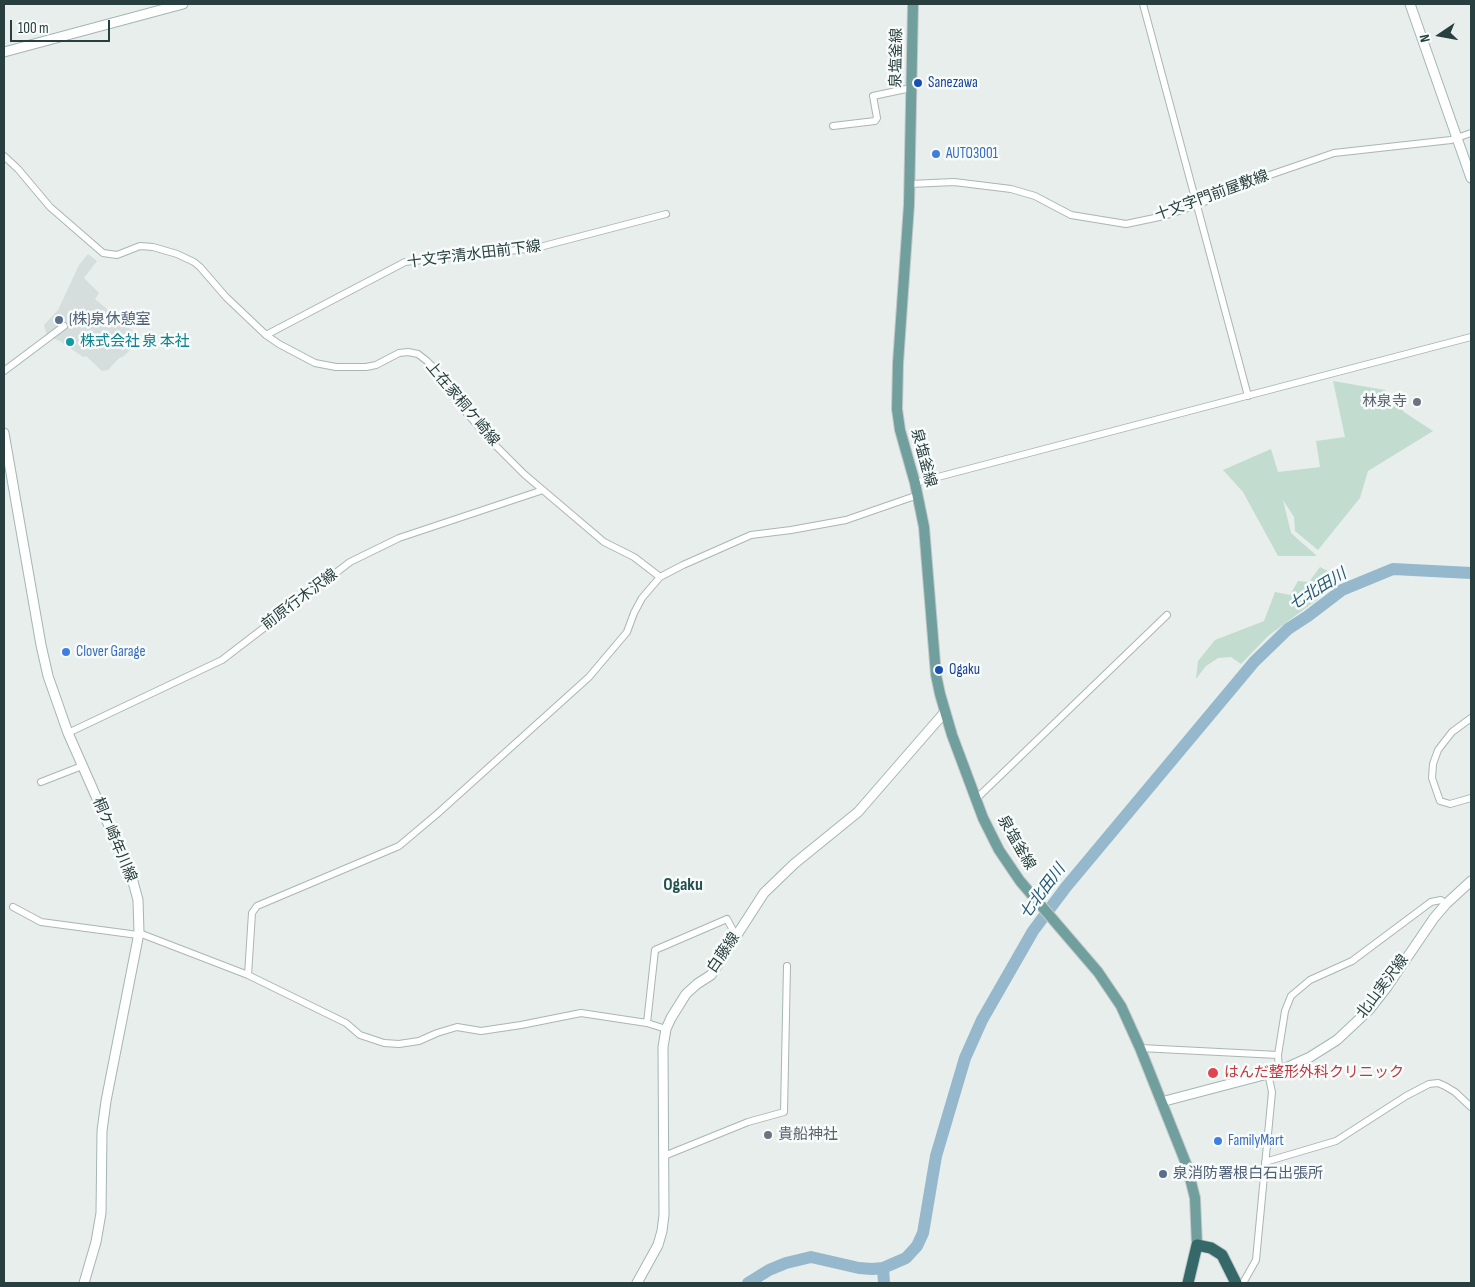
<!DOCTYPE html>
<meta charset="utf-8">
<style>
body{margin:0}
#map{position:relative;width:1475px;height:1287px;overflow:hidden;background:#e7eeec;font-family:"Sofia Sans Condensed",sans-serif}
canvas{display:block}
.frame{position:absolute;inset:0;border:5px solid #273f3e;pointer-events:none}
.north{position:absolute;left:1415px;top:10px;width:50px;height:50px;-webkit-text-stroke:4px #f7fbfa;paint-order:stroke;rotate:258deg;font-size:14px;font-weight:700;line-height:20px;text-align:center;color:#273f3e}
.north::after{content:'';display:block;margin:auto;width:18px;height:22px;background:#273f3e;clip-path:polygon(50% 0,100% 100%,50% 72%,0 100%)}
.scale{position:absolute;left:10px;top:20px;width:100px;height:22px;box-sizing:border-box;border:2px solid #273f3e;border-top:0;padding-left:6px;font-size:15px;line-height:18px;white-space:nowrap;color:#273f3e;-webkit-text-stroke:4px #f7fbfa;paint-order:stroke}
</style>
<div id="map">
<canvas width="1475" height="1287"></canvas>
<div class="frame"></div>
<div class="north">N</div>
<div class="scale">100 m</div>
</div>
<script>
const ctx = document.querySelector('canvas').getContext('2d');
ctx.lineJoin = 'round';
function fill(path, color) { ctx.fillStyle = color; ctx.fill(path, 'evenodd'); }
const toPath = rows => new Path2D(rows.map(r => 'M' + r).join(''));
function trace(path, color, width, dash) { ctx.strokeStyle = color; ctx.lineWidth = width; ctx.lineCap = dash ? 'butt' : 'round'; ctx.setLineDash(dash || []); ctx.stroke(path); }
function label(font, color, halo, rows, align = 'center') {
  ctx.font = font + ' "Sofia Sans Condensed","Noto Sans JP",sans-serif'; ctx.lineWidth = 5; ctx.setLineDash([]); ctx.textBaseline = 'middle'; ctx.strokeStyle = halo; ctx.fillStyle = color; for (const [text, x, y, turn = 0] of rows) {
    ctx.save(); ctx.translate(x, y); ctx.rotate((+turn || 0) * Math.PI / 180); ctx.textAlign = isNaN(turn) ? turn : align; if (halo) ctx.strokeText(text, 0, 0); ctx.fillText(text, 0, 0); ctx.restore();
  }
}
fill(toPath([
 [88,254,97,261,84,278,99,293,95,299,139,336,131,349,124,356,118,359,108,370,102,371,86,356,83,357,60,341,47,336,44,325,58,310,79,265]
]), '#d5dedc');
fill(toPath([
 [1333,381,1385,390,1404,412,1433,431,1368,471,1360,498,1318,550,1295,531,1294,517,1283,500,1291,533,1317,556,1278,556,1243,492,1223,470,1271,449,1278,472,1320,467,1316,441,1345,437],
 [1320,567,1328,571,1322,596,1268,636,1241,664,1231,657,1218,658,1206,666,1196,679,1198,661,1215,640,1264,621,1275,592,1290,595,1298,581,1309,582]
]), '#c2ddcf');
trace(toPath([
 [883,1268,884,1283],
 [748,1283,769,1270,786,1263,811,1257,859,1268,872,1269,883,1268,906,1258,917,1246,923,1233,936,1156,965,1058,982,1020,1033,931,1066,887,1254,662,1288,629,1308,616,1342,590,1393,569,1471,573]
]), '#95b8cd', 12);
const street = toPath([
 [1143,4,1248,396],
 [833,126,875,121,877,118,873,96,911,88],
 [4,156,18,169,50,207,103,253,117,255,140,246,153,247,177,254,194,262,200,267,226,297,266,335,279,344,315,363,336,367,366,367,376,365,399,353,408,352,418,354,427,361,445,379,465,411,493,443,524,474,604,542,634,557,660,577,683,565,751,535,791,530,846,520,918,495],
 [910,184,954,182,1011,189,1035,196,1071,215,1126,224,1164,216,1197,205,1258,179,1334,153,1451,140,1471,133],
 [266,335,405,262,536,248,666,214],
 [4,371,64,326],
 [915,483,1471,337],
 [1471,718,1452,732,1438,750,1433,764,1432,778,1440,801,1450,804,1471,798],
 [68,733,222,660,350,562,399,538,543,490],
 [41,782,82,766],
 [976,799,1167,615],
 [13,907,41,922,138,935],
 [139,933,248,975,346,1023,360,1035,384,1043,399,1044,419,1041,437,1033,457,1027,481,1031,521,1025,581,1013,647,1023,666,1029],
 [248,975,252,913,257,906,399,846,437,814,589,677,627,632,634,613,642,598,660,577],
 [647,1023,655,950,727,919,736,936],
 [1140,1048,1278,1055],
 [1279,1071,1278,1055,1285,1011,1291,996,1310,980,1352,961,1431,902,1441,900,1446,904],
 [664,1156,748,1122,784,1112,787,966],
 [1265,1162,1336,1141,1406,1096,1429,1084,1438,1083,1445,1086,1455,1092,1471,1107],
 [1243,1283,1256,1260,1272,1092,1268,1073]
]);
const secondary = toPath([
 [1410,4,1471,178],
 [4,52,183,4],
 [4,433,41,645,48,676,68,733,132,878,138,900,139,933,106,1101,102,1131,101,1213,96,1242,84,1283],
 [1161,1102,1279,1071,1310,1057,1337,1040,1369,1010,1387,987,1434,918,1446,904,1471,881],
 [637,1283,658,1245,662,1231,664,1215,663,1047,666,1029,671,1018,686,994,697,984,711,975,764,893,794,864,858,812,944,713]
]);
const primary = toPath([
 [913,4,909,205,898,363,897,409,900,430,915,483,924,527,936,675,940,694,952,735,983,818,999,850,1020,881,1098,972,1121,1006,1140,1048,1187,1166,1195,1198,1197,1245]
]);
const highway = toPath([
 [1188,1283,1197,1245,1211,1248,1222,1255,1236,1283]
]);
trace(street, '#aab6b4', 8);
trace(secondary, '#a3b6b4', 11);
trace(primary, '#c3c9c9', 12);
trace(highway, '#c3c9c9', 13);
trace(street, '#fff', 6);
trace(secondary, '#fff', 9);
trace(primary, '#709f9d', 10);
trace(highway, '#356869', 11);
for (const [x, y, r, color] of [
 [918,83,5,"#1a4fb4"],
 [936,154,5,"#3f7fe0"],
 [59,320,5,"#5c6f8a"],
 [70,342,5,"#0f9aa8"],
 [1417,402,5,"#6b7280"],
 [66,652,5,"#3f7fe0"],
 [939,670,5,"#1a4fb4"],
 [1213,1073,6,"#e0444e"],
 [768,1135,5,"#6b7280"],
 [1218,1141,5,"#3f7fe0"],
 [1163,1174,5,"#5c6f8a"]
]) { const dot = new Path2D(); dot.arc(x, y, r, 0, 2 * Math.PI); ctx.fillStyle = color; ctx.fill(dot); trace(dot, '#f7fbfa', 2); }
label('15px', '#273f3e', '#f7fbfa', [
 ["泉塩釜線",897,58,-89],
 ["十文字門前屋敷線",1212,196,-20],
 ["十文字清水田前下線",474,255,-7],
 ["上在家桐ケ崎線",462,404,50],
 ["泉塩釜線",923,458,75],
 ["前原行木沢線",300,600,-37],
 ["桐ケ崎年川線",114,840,67],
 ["泉塩釜線",1016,843,60],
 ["白藤線",724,953,-56],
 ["北山実沢線",1383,987,-53]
]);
label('15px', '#164399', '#f7fbfa', [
 ["Sanezawa",928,83],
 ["Ogaku",949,670]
], 'left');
label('15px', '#366cbe', '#f7fbfa', [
 ["AUTO3001",946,154],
 ["Clover Garage",76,652],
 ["FamilyMart",1228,1141]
], 'left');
label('15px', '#4e5e75', '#f7fbfa', [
 ["(株)泉休憩室",69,320],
 ["泉消防署根白石出張所",1173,1174]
], 'left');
label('15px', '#0d838f', '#f7fbfa', [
 ["株式会社 泉 本社",80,342]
], 'left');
label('15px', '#5b616d', '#f7fbfa', [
 ["林泉寺",1407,402],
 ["貴船神社",778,1135,"left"]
], 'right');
label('15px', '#be3a42', '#f7fbfa', [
 ["はんだ整形外科クリニック",1224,1073]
], 'left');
label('italic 16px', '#265876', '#f7fbfa', [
 ["七北田川",1318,590,-32],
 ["七北田川",1043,892,-53]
]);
label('bold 18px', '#24504e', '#f7fbfa', [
 ["Ogaku",683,885]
]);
</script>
